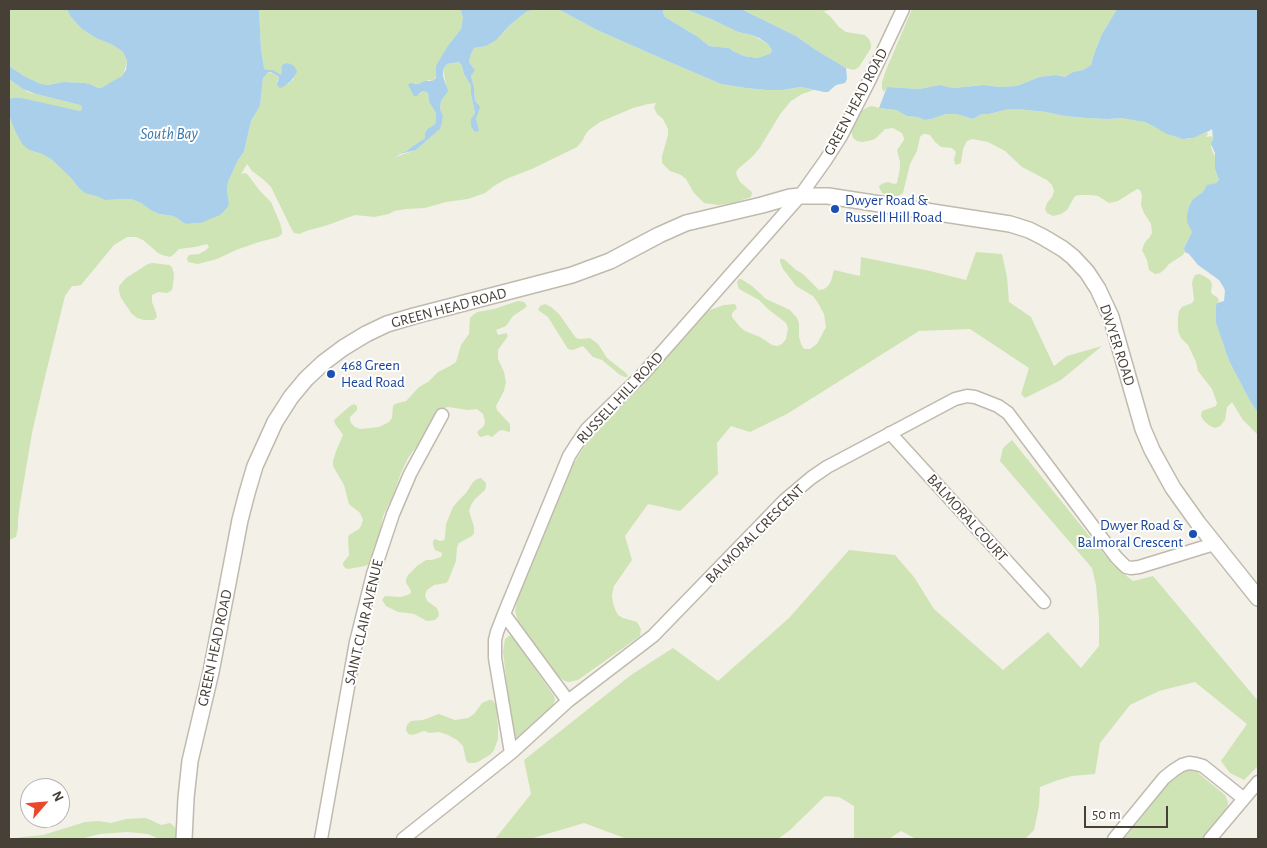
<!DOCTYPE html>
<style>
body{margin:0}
#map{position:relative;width:1267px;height:848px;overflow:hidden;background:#f3f0e8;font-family:"Alegreya Sans",sans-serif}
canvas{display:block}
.frame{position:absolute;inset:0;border:10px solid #464037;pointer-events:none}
.north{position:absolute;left:20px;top:778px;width:50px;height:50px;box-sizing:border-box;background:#fff;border:1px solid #b5b3af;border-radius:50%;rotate:63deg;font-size:14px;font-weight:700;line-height:20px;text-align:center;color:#464037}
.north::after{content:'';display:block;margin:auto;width:18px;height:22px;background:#e94829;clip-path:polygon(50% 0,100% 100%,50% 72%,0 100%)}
.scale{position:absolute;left:1084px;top:806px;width:84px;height:22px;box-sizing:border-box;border:2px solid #464037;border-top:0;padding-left:6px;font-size:15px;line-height:18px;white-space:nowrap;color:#464037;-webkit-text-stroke:4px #fff;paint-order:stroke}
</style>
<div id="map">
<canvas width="1267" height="848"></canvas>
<div class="frame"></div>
<div class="north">N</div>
<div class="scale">50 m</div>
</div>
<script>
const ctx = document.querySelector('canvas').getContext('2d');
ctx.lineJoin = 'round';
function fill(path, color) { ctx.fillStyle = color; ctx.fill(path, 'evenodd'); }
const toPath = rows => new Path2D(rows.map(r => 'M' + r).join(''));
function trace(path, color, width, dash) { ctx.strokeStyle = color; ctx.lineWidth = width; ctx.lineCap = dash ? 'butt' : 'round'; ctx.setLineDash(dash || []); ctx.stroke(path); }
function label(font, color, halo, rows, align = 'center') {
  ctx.font = font + ' "Alegreya Sans",sans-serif'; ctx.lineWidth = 4; ctx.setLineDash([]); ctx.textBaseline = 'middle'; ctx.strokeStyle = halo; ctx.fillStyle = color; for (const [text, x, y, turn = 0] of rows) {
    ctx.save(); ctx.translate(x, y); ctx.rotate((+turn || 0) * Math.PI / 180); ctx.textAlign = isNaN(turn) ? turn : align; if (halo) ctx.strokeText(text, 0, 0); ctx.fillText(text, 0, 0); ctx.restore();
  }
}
fill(toPath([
 [9,9,67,9,70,16,82,29,96,38,113,45,123,52,127,61,124,73,122,76,112,83,108,84,101,88,98,88,90,84,85,83,63,82,48,85,41,84,24,76,9,66],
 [259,9,460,9,463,17,461,29,447,47,437,66,436,77,432,81,429,80,418,84,414,83,419,95,421,92,424,91,428,93,429,102,436,113,436,122,434,125,427,129,425,133,425,138,410,148,407,151,396,155,395,157,416,150,440,129,442,123,443,116,440,109,441,101,446,84,443,69,447,64,459,62,462,66,464,74,471,86,471,94,475,113,471,120,477,126,476,119,478,104,475,100,474,87,471,76,474,68,469,62,471,54,474,48,486,46,504,32,511,24,526,12,534,9,558,9,597,30,665,60,721,84,746,88,767,90,782,90,801,87,814,90,802,94,791,101,781,113,759,149,752,157,738,169,736,172,737,176,740,182,752,192,751,197,733,203,718,205,704,203,694,193,686,179,681,175,670,171,662,163,662,156,668,135,668,129,663,119,657,114,654,108,656,103,648,104,633,108,600,122,589,130,585,135,583,140,577,147,532,169,506,179,494,186,485,193,468,199,446,202,425,208,406,209,394,211,389,214,374,217,355,215,325,226,309,230,299,234,294,233,290,226,271,187,264,180,252,171,247,164,241,174,245,173,248,175,260,191,271,202,280,223,282,231,282,234,278,237,259,242,236,250,217,259,198,264,188,262,187,258,189,255,199,254,206,250,209,247,207,244,195,247,179,249,173,255,170,257,162,255,158,253,143,240,136,237,127,237,114,245,81,285,76,286,72,286,65,296,43,385,32,433,20,504,18,520,18,528,16,537,9,540,9,115,15,131,29,150,42,154,51,159,71,178,78,187,85,192,96,196,105,200,131,199,141,203,152,211,159,214,173,216,177,218,182,222,186,224,201,223,229,203,227,190,228,182,238,160,244,152,251,121,260,106,263,78,265,74,268,72,273,73,279,77,277,82,288,84,294,79,282,69,281,74,280,75,273,70,266,70,264,68,261,49],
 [663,9,685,9,711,19,738,32,752,35,768,44,772,52,770,54,765,57,758,58,744,56,733,51,729,48,709,46,698,37,665,17,663,13],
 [741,9,831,9,826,11,823,11,830,16,839,27,846,32,865,35,869,39,871,44,871,48,859,67,854,70,846,68,816,50,796,36],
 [912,9,1117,9,1102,34,1094,54,1091,65,1083,70,1073,72,1065,77,1056,75,1039,77,1017,86,1000,87,984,85,953,88,940,85,919,89,887,87,884,92,882,89,882,82,886,70],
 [9,79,28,92,80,105,83,108,80,111,12,98,9,100],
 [872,106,879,108,896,110,907,116,919,117,925,120,931,119,946,114,956,114,973,119,982,114,989,114,1009,109,1017,109,1046,112,1064,116,1086,118,1108,119,1122,118,1133,119,1145,122,1176,137,1189,139,1207,132,1208,134,1206,137,1212,136,1213,139,1211,147,1215,157,1215,169,1219,180,1216,183,1207,186,1203,192,1193,199,1189,206,1187,214,1192,232,1184,248,1185,252,1183,255,1169,264,1165,269,1160,273,1155,274,1149,270,1147,260,1142,250,1145,242,1149,238,1152,233,1151,224,1144,213,1141,205,1142,195,1140,190,1137,189,1118,201,1109,203,1098,196,1091,195,1080,195,1075,196,1067,210,1061,214,1053,216,1047,213,1045,209,1047,203,1052,197,1054,191,1052,185,1047,180,1022,167,1005,151,988,142,972,139,967,141,963,149,961,163,956,165,955,164,954,159,956,152,952,148,941,147,935,142,930,135,926,134,923,134,920,137,917,151,910,164,903,193,895,198,882,193,879,187,880,185,884,183,888,182,894,184,897,183,900,168,900,162,897,150,904,140,904,138,902,133,893,128,885,129,875,139,868,141,862,142,857,141,853,138,852,134,851,129,857,117,863,110,868,107],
 [976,252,1002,254,1007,277,1009,302,1031,317,1054,366,1067,356,1102,346,1061,380,1025,398,1021,394,1029,368,970,329,919,331,787,414,750,432,731,426,717,443,718,474,680,511,648,504,625,536,632,560,614,586,612,595,613,603,615,609,618,615,623,618,637,622,641,629,640,636,578,680,569,682,565,681,556,675,518,621,515,611,517,601,520,593,573,465,588,441,598,428,700,318,710,310,724,305,735,304,737,308,732,313,732,317,740,327,745,331,760,337,772,345,777,346,782,344,786,339,787,334,788,328,786,323,768,309,759,300,739,289,737,282,739,279,741,279,752,286,766,299,790,310,797,318,799,323,799,337,801,344,804,349,810,349,817,344,826,327,824,314,818,303,813,296,796,286,793,282,783,269,780,262,780,259,783,259,785,260,796,270,803,274,819,290,824,289,828,286,831,281,834,270,860,276,861,257,930,271,966,280],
 [152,263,169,265,172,267,174,274,173,285,172,290,167,293,158,292,152,295,152,302,156,312,157,317,154,320,144,320,137,318,132,314,121,298,119,291,119,286,126,278,148,264],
 [1199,274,1202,275,1210,280,1212,284,1211,292,1212,294,1218,298,1219,301,1217,303,1216,323,1229,361,1250,401,1258,413,1258,435,1243,420,1232,402,1227,407,1225,420,1220,426,1215,428,1210,426,1204,421,1201,416,1202,411,1216,406,1217,403,1212,389,1198,371,1196,362,1188,345,1181,338,1178,331,1178,317,1179,311,1182,307,1192,303,1194,300,1192,283,1193,279,1195,275],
 [518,301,524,302,527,306,525,308,513,316,506,326,496,330,498,335,506,333,508,336,498,350,498,359,504,372,506,382,504,391,496,406,497,410,510,424,510,431,509,432,502,430,499,431,492,437,488,435,481,437,479,436,477,432,484,426,485,421,483,414,477,409,468,410,448,407,440,410,436,413,430,422,425,435,408,458,401,473,393,495,383,516,378,545,371,563,365,566,348,569,345,568,343,565,343,563,349,555,348,538,349,535,359,529,361,526,363,520,360,513,349,504,344,485,333,466,333,461,336,451,343,435,341,432,335,424,334,420,350,406,354,404,357,406,357,410,350,417,350,420,351,423,355,427,360,429,370,428,379,427,389,422,392,418,393,406,395,404,406,401,419,387,428,382,438,372,450,366,456,362,461,345,469,334,470,318,473,315,477,312,494,309],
 [545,304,551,307,559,314,576,338,580,339,590,338,598,344,607,358,626,373,628,376,627,377,625,377,620,375,602,360,593,357,583,346,573,350,568,349,548,317,538,310,540,306],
 [1012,440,1112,564,1133,581,1153,576,1258,701,1258,766,1244,780,1230,773,1221,761,1247,724,1195,682,1159,691,1130,705,1100,743,1095,774,1072,776,1058,780,1040,787,1039,806,1034,830,1025,839,916,839,901,831,889,839,854,839,854,806,839,797,825,796,790,830,778,839,627,839,584,823,530,839,495,839,531,794,524,760,631,675,673,648,718,681,789,618,849,550,895,555,914,577,934,609,1003,670,1048,632,1081,668,1099,646,1099,619,1096,585,1092,568,1000,461,1003,448],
 [481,478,486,483,486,486,485,490,475,499,471,505,469,511,474,527,474,533,472,536,459,543,457,547,456,561,448,581,446,583,434,585,427,590,425,595,427,601,437,608,439,614,438,617,435,620,427,621,414,614,408,613,398,612,386,606,382,600,385,596,401,597,410,594,411,592,410,589,406,583,406,579,408,575,417,566,426,560,432,560,441,557,442,553,435,550,433,545,433,541,435,539,440,541,444,540,445,538,446,524,453,507,458,501,466,493,473,482,477,479],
 [509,636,511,636,514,639,554,696,555,700,553,705,515,741,513,740,503,651,505,639],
 [489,700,492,700,496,705,498,726,498,739,494,750,491,754,478,762,473,763,468,763,466,760,463,746,457,740,448,735,439,732,430,733,424,731,413,735,408,734,406,730,407,725,411,721,423,720,439,714,455,720,468,718,474,714,482,703],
 [1188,770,1197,772,1225,795,1228,802,1228,805,1225,811,1202,839,1124,839,1172,779,1181,772],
 [145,818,151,820,161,825,170,823,175,827,176,831,177,839,159,839,148,834,127,832,100,834,80,839,12,839,22,837,43,835,85,822,99,821,111,823,126,819]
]), '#cee4b4');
fill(toPath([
 [67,9,259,9,261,49,264,68,266,70,273,70,281,75,282,65,287,63,293,65,296,69,297,72,291,81,283,87,280,88,277,85,279,77,276,75,271,72,268,72,263,78,260,106,251,121,244,152,238,160,228,182,227,190,229,203,227,208,220,215,201,223,186,224,182,222,177,218,173,216,159,214,152,211,141,203,131,199,105,200,96,196,85,193,78,187,71,178,51,159,42,154,29,150,23,145,15,131,9,115,9,100,12,98,21,98,80,111,82,109,82,107,80,105,36,94,23,89,9,79,9,66,24,76,41,84,48,85,63,82,85,83,90,84,98,88,101,88,122,76,126,70,127,61,123,52,113,45,96,38,82,29,70,16],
 [460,9,534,9,526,12,511,24,496,40,486,46,474,48,471,54,469,62,475,70,471,76,474,87,475,100,480,107,476,119,479,131,476,132,474,131,471,126,471,119,475,113,471,94,471,86,464,74,462,66,459,62,447,64,443,69,443,76,448,91,441,101,440,109,443,116,442,123,440,129,416,150,400,154,394,157,396,155,407,151,410,148,425,138,425,133,427,129,434,125,436,122,436,113,429,102,428,93,424,91,421,92,417,96,414,96,408,85,410,83,418,84,425,81,432,81,436,78,436,66,447,47,461,29,463,17],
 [558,9,663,9,663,13,665,17,698,37,709,46,729,48,733,51,744,56,758,58,770,54,772,51,768,44,759,38,752,35,738,32,711,19,685,9,741,9,796,36,816,50,846,68,847,79,845,83,836,85,828,92,824,92,801,87,782,90,767,90,746,88,721,84,665,60,597,30],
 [1117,9,1258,9,1258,413,1250,401,1229,361,1216,323,1216,306,1217,303,1224,301,1225,291,1224,288,1219,280,1198,265,1189,254,1185,252,1184,248,1192,232,1187,222,1187,214,1189,206,1193,199,1203,192,1207,185,1216,183,1219,180,1215,169,1215,153,1211,144,1213,139,1212,129,1209,131,1193,138,1183,139,1167,134,1155,127,1145,122,1122,118,1108,119,1086,118,1064,116,1046,112,1017,109,1009,109,989,114,982,114,973,119,956,114,946,114,931,119,925,120,918,117,907,116,896,110,879,108,887,87,919,89,940,85,953,88,984,85,1000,87,1017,86,1039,77,1056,75,1065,77,1073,72,1083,70,1091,65,1094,54,1102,34]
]), '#a9cfeb');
const minor = toPath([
 [890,433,1044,602],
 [504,614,568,701],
 [511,753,495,658,495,640,497,632,506,609,569,456,576,445,587,429,642,375,800,196,825,161,841,136,870,79,903,9],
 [321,839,356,642,373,574,393,514,410,474,442,415],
 [403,839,511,753,568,701,653,636,785,500,811,478,827,467,955,399,967,396,975,397,998,406,1008,413,1116,557,1126,567,1131,568,1139,567,1214,544],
 [1114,839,1164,778,1174,770,1182,765,1189,763,1196,764,1203,766,1243,798],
 [1210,839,1258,782]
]);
const tertiary = toPath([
 [184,839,186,798,190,761,211,672,240,520,247,493,255,466,275,422,291,397,306,379,323,363,343,348,366,334,387,324,414,316,572,275,610,261,659,235,686,223,762,205,790,197,800,196,828,196,1010,224,1029,230,1043,237,1063,249,1073,257,1087,272,1098,289,1105,304,1111,317,1143,429,1152,450,1163,470,1173,488,1198,523,1258,598]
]);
trace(minor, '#c0baae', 15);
trace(tertiary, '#c0baae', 18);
trace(minor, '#fff', 12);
trace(tertiary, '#fff', 15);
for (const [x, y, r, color] of [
 [835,209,5,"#1a4fb4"],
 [331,374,5,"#1a4fb4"],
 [1193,534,5,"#1a4fb4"]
]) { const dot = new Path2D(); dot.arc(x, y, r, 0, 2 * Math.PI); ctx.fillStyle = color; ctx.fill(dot); trace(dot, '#fff', 2); }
label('15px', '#464037', '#fff', [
 ["GREEN HEAD ROAD",856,102,-62],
 ["GREEN HEAD ROAD",449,308,-15],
 ["DWYER ROAD",1117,345,72],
 ["RUSSELL HILL ROAD",620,398,-47],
 ["BALMORAL COURT",967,518,48],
 ["BALMORAL CRESCENT",755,534,-45],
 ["SAINT CLAIR AVENUE",364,622,-77],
 ["GREEN HEAD ROAD",215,648,-78]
]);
label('15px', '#164399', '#fff', [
 ["Dwyer Road &",845,200],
 ["Russell Hill Road",845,217],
 ["468 Green",341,365],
 ["Head Road",341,382],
 ["Dwyer Road &",1183,525,"right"],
 ["Balmoral Crescent",1183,542,"right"]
], 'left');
label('italic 16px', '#3978a9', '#fff', [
 ["South Bay",169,134]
]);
</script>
